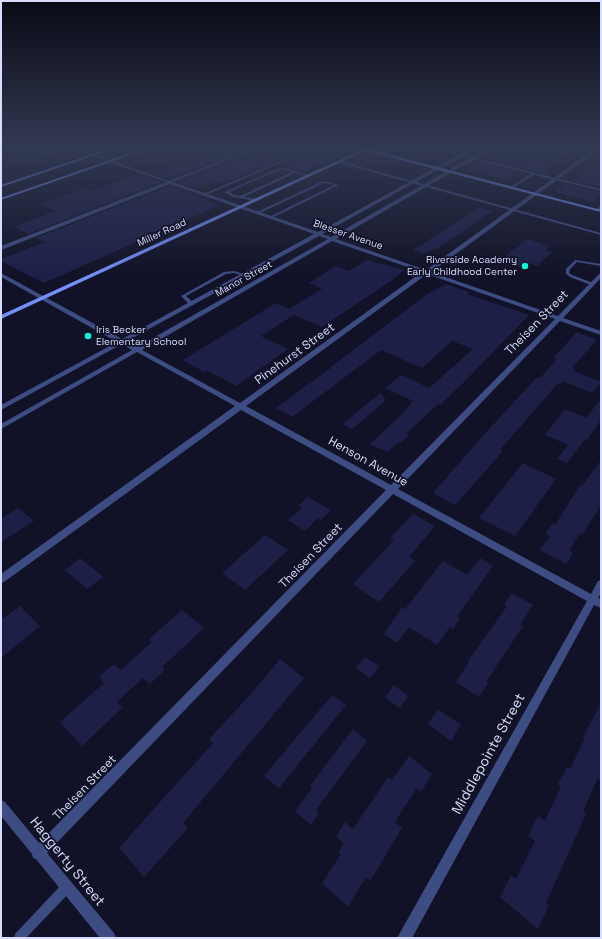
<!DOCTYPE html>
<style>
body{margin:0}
#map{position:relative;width:602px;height:939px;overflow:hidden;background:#111227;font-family:"Space Grotesk",sans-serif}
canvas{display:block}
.frame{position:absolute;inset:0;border:2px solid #d8ddfd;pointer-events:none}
</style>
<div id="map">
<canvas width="602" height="939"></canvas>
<div class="frame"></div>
</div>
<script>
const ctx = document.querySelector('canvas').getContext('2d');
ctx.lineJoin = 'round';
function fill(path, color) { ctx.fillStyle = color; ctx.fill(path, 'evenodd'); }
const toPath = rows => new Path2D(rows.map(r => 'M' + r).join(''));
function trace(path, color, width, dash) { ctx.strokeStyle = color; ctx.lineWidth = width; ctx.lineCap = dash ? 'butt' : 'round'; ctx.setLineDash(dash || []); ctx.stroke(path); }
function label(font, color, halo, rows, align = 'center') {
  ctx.font = font + ' "Space Grotesk",sans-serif'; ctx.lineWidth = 3.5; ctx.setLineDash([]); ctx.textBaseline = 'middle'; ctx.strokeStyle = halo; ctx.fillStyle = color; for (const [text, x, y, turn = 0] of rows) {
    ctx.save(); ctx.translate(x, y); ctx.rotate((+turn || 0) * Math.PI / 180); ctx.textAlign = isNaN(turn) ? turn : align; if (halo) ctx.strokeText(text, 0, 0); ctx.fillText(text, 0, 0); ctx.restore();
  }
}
fill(toPath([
 [32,146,39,146,57,153,24,163,3,155],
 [229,146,244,150,169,179,154,174],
 [332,146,351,152,305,172,280,165,307,153,296,147,298,146],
 [509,146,582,146,543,173,487,159],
 [281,147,298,152,224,183,215,181,196,188,177,182,252,152,260,155],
 [601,159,601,187,573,181,591,166],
 [479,162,520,173,507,180,466,170],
 [137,175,162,182,28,234,14,227,55,211,40,204,83,188,91,191],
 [565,184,601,192,601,194,592,202,555,192],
 [170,186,220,205,44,283,1,261,1,259,45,242,36,238],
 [480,207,492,211,437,249,431,250,424,254,413,250],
 [527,239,550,246,545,250,552,252,537,266,529,263,524,267,501,260],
 [367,260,404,270,391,281,322,327,294,315,261,336,288,349,236,386,206,370,204,372,183,360,276,303,289,309,322,289,309,283,336,266,349,271],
 [446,284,469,292,467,294,529,315,465,381,440,405,438,404,406,434,409,435,401,443,399,442,387,452,370,444,402,414,413,401,385,388,401,375,429,388,473,349,452,341,422,368,381,350,292,417,276,408,332,367,331,367,426,295],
 [577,332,597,340,572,368,575,370,574,371,601,382,592,393,563,381,561,384,558,383,500,450,503,451,455,505,433,493,479,440,537,377,540,378,556,360,553,358],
 [380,393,386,400,352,429,343,424],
 [601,399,601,420,587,440,585,439,567,463,557,459,568,445,545,435,565,409,586,418],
 [601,460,601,505,582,535,580,533,569,550,573,553,566,564,540,550,550,536,545,534,553,523,555,525,580,485,582,486],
 [523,463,556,479,515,536,479,518],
 [308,497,331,510,321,520,318,518,305,531,288,520,302,508,299,505],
 [18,508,34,521,1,542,1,519],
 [413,514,435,526,409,557,415,561,379,602,353,584,394,540,390,538],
 [265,535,288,550,245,590,222,573],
 [80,558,103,577,87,589,65,570],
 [480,558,493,566,457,616,460,618,453,629,450,627,437,645,409,627,397,643,384,634,402,607,405,609,443,561,467,575],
 [512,593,533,605,520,625,523,626,486,682,488,683,479,697,456,682,469,662,468,661,507,606,504,604],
 [20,606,40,626,1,658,1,620],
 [182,610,204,628,162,667,165,670,150,684,143,678,117,702,123,707,82,746,60,722,104,683,99,677,114,664,121,670,152,642,149,639],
 [365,657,379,666,370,678,356,668],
 [280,659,304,678,183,823,188,828,144,877,119,848,213,743,209,739,250,695],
 [394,685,408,696,400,708,385,698],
 [332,695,346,705,279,788,264,776],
 [601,703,601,781,598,778,583,811,586,814,546,903,549,905,538,929,500,897,511,875,516,879,535,841,528,836,538,816,545,821,561,786,558,784,567,767,570,769,585,738,583,737],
 [438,709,461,725,451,741,428,724],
 [353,729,367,741,316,810,319,813,311,825,295,811,312,788,310,786],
 [409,756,432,774,421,792,416,789,395,822,402,828,370,881,366,877,348,907,322,883,341,854,338,852,344,844,336,836,345,822,353,829,388,777,392,780]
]), '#1d1f47');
fill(toPath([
 [282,146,288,146,306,152,206,195,203,194,302,152,282,146],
 [393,146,397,146,381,155,379,154,393,146],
 [421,146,427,146,601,189,601,191,534,175,511,189,510,189,510,187,531,174,421,146],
 [340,161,601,233,601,235,339,163,340,161],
 [282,167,311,176,309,177,295,173,244,197,257,199,257,201,256,201,233,197,224,192,282,167],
 [282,169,292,172,240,196,235,195,229,192,282,169],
 [323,181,339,185,272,218,269,217,334,185,324,183,258,214,255,213,323,181],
 [601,206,601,208,597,211,594,210,601,206],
 [575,260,601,264,601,266,577,262,570,269,569,273,572,275,593,283,593,285,591,285,570,277,566,274,566,269,575,260],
 [234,271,247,275,245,276,234,273,226,274,186,296,194,303,194,305,190,305,181,296,224,272,234,271],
 [67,882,71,883,72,887,71,891,26,938,14,938,15,934,63,883,67,882]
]), '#3e4c84');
fill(toPath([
 [7,146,14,146,1,151,1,149,7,146],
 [71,146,169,181,257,146,264,146,173,182,318,232,475,146,481,146,322,234,331,237,491,146,497,146,336,239,426,270,598,146,601,146,601,148,431,272,558,316,599,274,601,273,601,278,563,318,601,331,601,335,560,321,398,489,591,594,598,581,601,580,601,593,598,598,601,599,601,608,594,605,412,938,397,938,587,601,393,494,47,853,114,933,116,938,100,938,36,859,33,858,32,854,1,816,1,800,5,802,39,843,386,490,241,410,4,582,1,583,1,574,235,406,137,352,1,429,1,424,132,350,122,344,1,410,1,405,117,342,1,277,1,273,122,339,314,234,170,184,1,250,1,246,166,182,64,146,71,146],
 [319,236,328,239,137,347,127,341,319,236],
 [332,241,422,272,240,403,142,350,332,241],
 [427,274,555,319,391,485,246,406,427,274]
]), '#3e4c84');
fill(toPath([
 [116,146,123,146,1,187,1,185,116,146],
 [150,146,157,146,1,200,1,198,150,146],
 [357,146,365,148,369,146,375,146,369,149,601,210,601,212,365,151,1,319,1,315,361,150,349,146,357,146]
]), '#7390fa');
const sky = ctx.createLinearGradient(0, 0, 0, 278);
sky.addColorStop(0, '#090a15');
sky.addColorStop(0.53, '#323952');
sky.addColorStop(1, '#32395200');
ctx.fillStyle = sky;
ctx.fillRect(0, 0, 602, 278);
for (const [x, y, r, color] of [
 [525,266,4,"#0cf5d5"],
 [88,336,4,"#0cf5d5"]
]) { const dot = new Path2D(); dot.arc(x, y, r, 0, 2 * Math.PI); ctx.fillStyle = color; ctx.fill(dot); trace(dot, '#111227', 1.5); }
label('10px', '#d8ddfd', '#111227', [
 ["Miller Road",162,233,-25],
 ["Blesser Avenue",348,235,19],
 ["Manor Street",244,279,-29]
]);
label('10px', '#d8ddfd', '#111227', [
 ["Riverside Academy",517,260],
 ["Early Childhood Center",517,272],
 ["Iris Becker",96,330,"left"],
 ["Elementary School",96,342,"left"]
], 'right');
label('12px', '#d8ddfd', '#111227', [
 ["Theisen Street",537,323,-46],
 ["Pinehurst Street",295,354,-36],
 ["Henson Avenue",368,462,29],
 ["Theisen Street",311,556,-46],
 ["Theisen Street",85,788,-46]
]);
label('14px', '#d8ddfd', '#111227', [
 ["Middlepointe Street",489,754,-61],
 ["Haggerty Street",67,862,51]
]);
</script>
